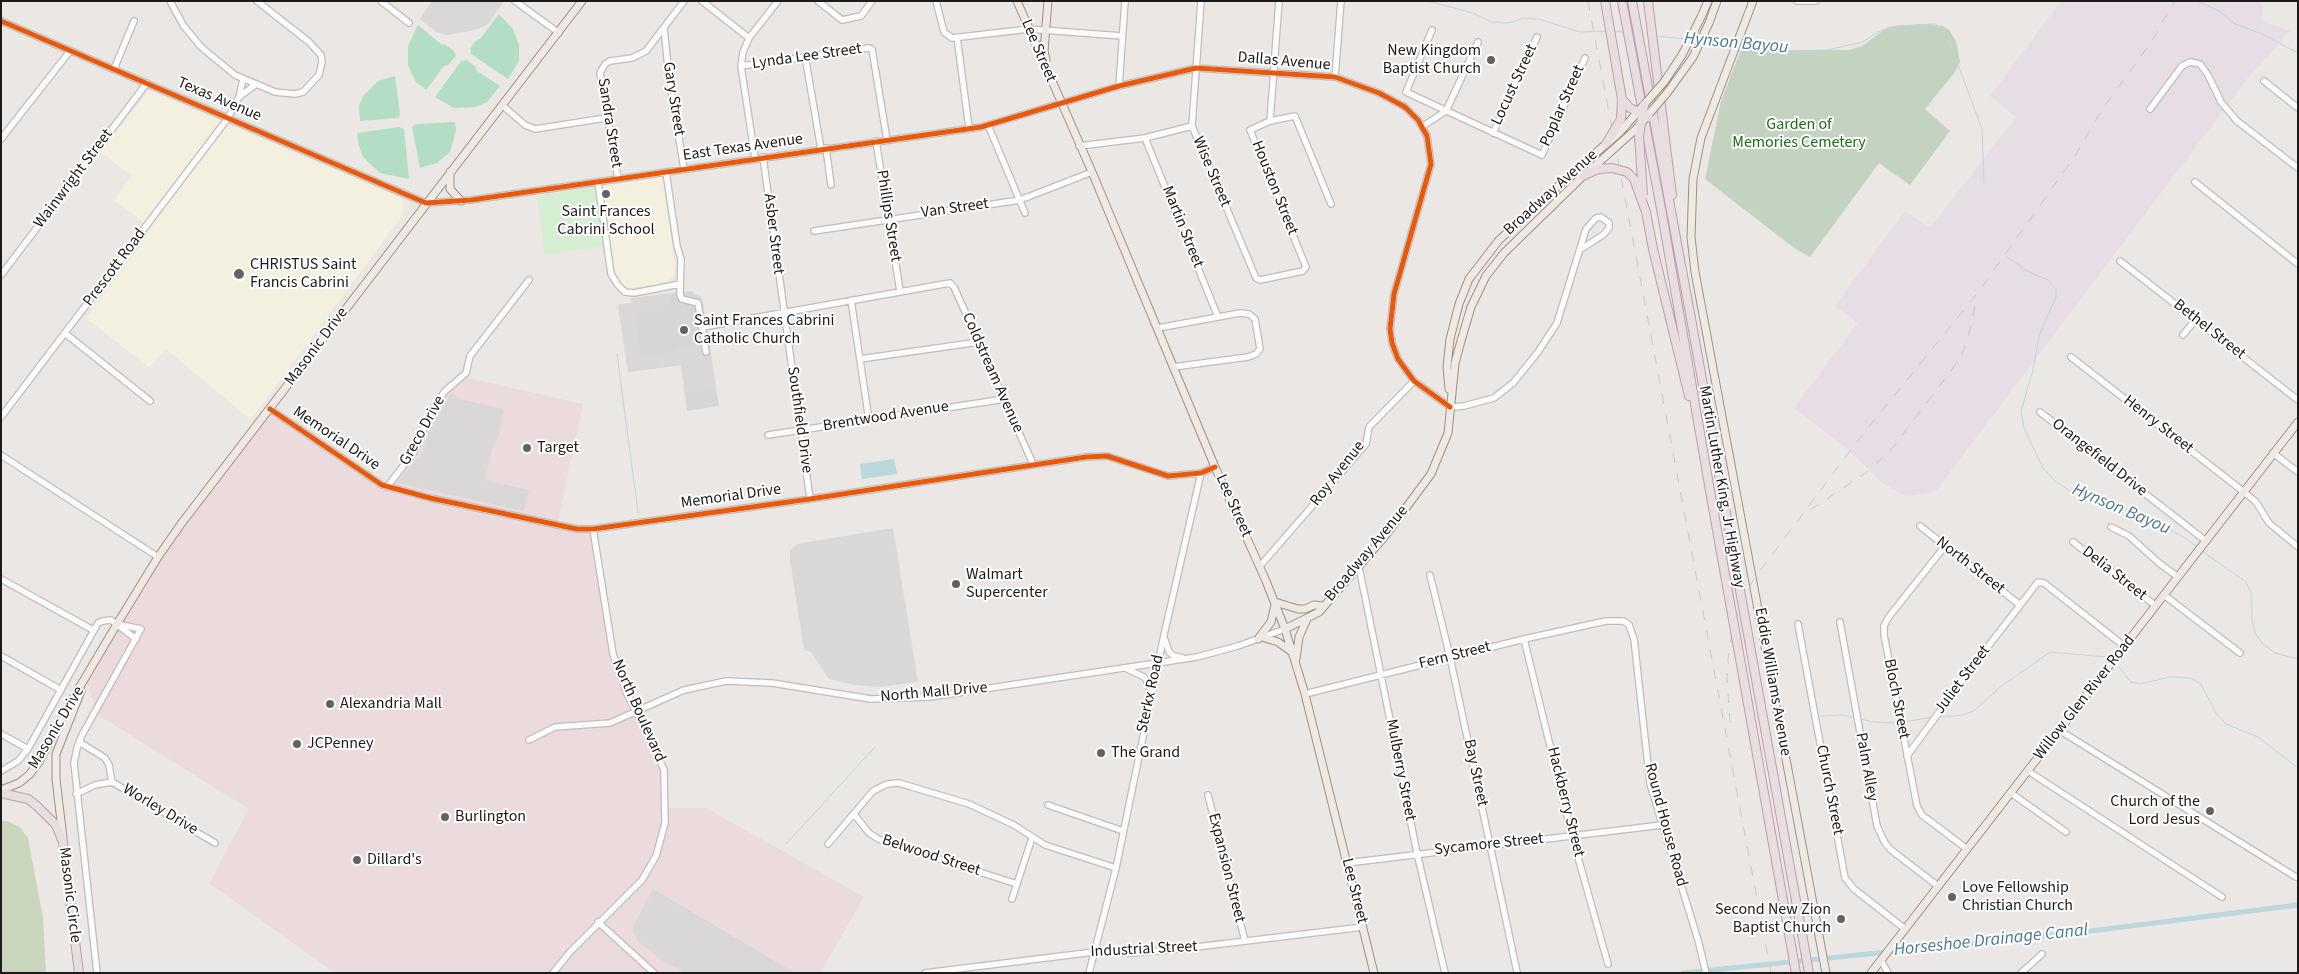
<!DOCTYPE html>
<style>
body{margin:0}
#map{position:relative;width:2299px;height:974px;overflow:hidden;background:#eae7e4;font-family:"Source Sans 3",sans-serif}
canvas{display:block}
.frame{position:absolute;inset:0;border:2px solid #1b1b1b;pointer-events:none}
</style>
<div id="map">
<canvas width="2299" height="974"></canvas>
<div class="frame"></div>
</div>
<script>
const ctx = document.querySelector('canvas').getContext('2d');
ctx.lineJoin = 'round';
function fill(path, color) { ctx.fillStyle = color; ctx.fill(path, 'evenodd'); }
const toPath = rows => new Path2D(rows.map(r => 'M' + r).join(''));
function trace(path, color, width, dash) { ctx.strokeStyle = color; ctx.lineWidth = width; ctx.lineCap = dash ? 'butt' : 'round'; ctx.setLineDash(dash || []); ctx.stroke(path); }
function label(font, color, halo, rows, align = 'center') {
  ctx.font = font + ' "Source Sans 3",sans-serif'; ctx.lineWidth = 4; ctx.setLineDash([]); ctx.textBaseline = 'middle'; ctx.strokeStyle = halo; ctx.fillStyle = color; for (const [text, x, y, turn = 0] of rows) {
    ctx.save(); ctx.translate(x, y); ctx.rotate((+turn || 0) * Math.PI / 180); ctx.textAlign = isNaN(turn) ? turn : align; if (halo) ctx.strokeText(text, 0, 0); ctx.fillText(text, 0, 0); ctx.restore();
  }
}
fill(toPath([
 [460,376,583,404,557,525,593,529,613,654,664,770,666,808,706,808,864,897,820,973,335,973,209,883,249,809,98,715,86,679,158,557,270,409,387,487,403,468,431,411]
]), '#ebdbdc');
fill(toPath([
 [2061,1,2262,1,2263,21,2290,31,2247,79,1935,492,1906,496,1883,483,1846,448,1794,408,1858,323,1835,306,1905,211,1930,228,2016,117,1990,96]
]), '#e7dde4');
fill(toPath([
 [149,90,399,197,403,201,404,212,402,216,251,420,166,349,149,367,86,318,152,229,114,200,132,176,101,152],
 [662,177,675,264,675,273,671,279,663,284,629,288,619,282,616,276,603,186]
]), '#f4f0df');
fill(toPath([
 [691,291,702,298,719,406,687,411,681,365,628,372,618,305,631,303,631,298]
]), '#d8d6d5');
fill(toPath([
 [1,821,7,821,20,827,28,838,43,918,46,973,1,973]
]), '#c9d6bb');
fill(toPath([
 [1922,24,1943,26,1949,30,1956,41,1960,62,1955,72,1925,109,1950,131,1910,185,1879,163,1810,257,1794,248,1705,179,1721,101,1741,50,1849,50,1862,46,1888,27]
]), '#c4d3c1');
fill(toPath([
 [595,187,603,246,545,255,537,196]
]), '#d5eed1');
fill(toPath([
 [499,14,513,29,519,45,519,61,508,79,471,54,471,48,475,41,480,39],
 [418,25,442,45,444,44,454,51,456,56,448,65,444,66,426,90,416,82,408,65,408,46],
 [466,60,475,66,477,71,500,86,487,102,475,107,454,108,435,97,461,61],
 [395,76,400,114,399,118,360,121,359,106,363,96,378,81],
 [455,122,456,131,450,152,437,163,420,168,412,127,416,124],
 [399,127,404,129,409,179,380,173,363,157,359,146,357,133]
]), '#b3ddc5');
fill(toPath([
 [432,1,504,1,487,25,471,31,446,35,436,32,420,19],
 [670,294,672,305,655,307,656,311,635,314,641,358,677,353,677,349,709,344,716,388,685,392,681,365,628,372,618,305,631,303,631,298],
 [452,393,460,399,504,409,498,438,492,449,485,480,529,490,524,511,397,483,423,452,434,417],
 [893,528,918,682,878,687,854,685,829,679,811,652,804,650,790,560,790,550,797,544],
 [653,889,795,973,685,973,661,960,638,941,633,931,636,921]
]), '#dad8d7');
fill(toPath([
 [894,459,897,474,862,479,860,464]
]), '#bad8db');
trace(toPath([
 [1428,1,1473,13,1491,22,1508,23,1524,18,1538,19,1580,32,1606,31],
 [2197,1,2219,11,2235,24,2262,34,2298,53],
 [1612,31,1623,32],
 [1655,36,1686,39],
 [1704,42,1733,45],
 [1739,45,1777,51,1827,50,1863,42,1878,32,1895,26,1935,24,1942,29,1951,46,1982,129,1984,183],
 [2007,257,2027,271,2048,280,2056,289,2056,297,2040,333,2033,370,2021,411,2024,428,2043,468,2056,482,2072,492,2129,510,2182,536,2197,547],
 [617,354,638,513],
 [2202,551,2246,582,2251,593,2252,620,2255,633,2263,644,2275,653,2298,659],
 [2119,667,2131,682,2140,684,2170,677,2191,678,2201,684,2216,713,2226,724,2258,737,2298,768],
 [1822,716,1844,715,1856,718],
 [1938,717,1964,715,1975,710,1999,688,2050,652,2107,657],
 [1859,719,1874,722,1898,723],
 [1904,722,1932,717],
 [786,844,875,747]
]), '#bad8db', 1);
trace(toPath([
 [1683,973,2082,932,2298,905]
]), '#bad8db', 5);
const minor = toPath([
 [170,1,183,25,201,47,235,75,275,92,295,94,303,92,319,75,322,62,321,55,309,42,257,1],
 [381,1,409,23],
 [515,1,559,33],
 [702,1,749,38],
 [818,1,842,20,861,16,872,1],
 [936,1,944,32,952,38,1029,29,1122,36],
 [1201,1,1192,126,1256,278,1260,280,1303,271,1306,267,1250,130,1270,121,1279,1],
 [1797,1,1816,1],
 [1,21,426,203,471,200,981,127,1119,86,1196,68,1335,77,1379,93,1405,107,1418,120,1427,136,1431,164,1394,294,1390,329,1392,343,1398,359,1414,381,1450,407,1464,406,1494,398,1513,383,1538,352,1557,323,1586,229,1596,218,1601,217,1609,223,1609,228,1603,235,1581,249],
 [664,28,669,77,684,169],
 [1432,30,1406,92,1542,155,1585,58],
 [957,37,969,128],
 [805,56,821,149],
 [741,66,868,48,872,49,887,140],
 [114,69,134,21],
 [1335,77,1341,1],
 [2264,81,2298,108],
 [1119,86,1125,1],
 [239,97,255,85],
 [502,105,525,125,535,129,606,118],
 [2150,109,2182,66,2190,62,2200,64,2208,75,2221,102,2237,121,2298,168],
 [1270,121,1295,116,1331,204],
 [988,125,1025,213],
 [1423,126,1446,111,1478,42],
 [1493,133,1537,37],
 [1145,138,1218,317],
 [1,139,70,51],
 [876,141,900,291],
 [1079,146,1145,138,1192,126],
 [826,148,831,185],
 [763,157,810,499],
 [755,158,741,66,743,52,749,38,778,1],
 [666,172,677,246,681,259,680,295,682,299,698,303,706,352],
 [618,179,600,73,605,64,610,61,632,58,646,51,684,1],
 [598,182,611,274,618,285,625,292,634,293,680,284],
 [2195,182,2298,264],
 [814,231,1020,200,1092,172],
 [2120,261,2298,400],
 [1,275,147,83],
 [851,300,869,420],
 [703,327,950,283,954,287,1033,464],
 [1158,328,1240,313,1249,314,1255,319,1260,349,1256,354,1248,357,1173,367],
 [66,334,150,401],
 [2183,335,2196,319],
 [2071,357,2244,492,2256,502,2269,523,2298,547],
 [860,359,979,342],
 [270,409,382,485,430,498,577,529,593,529,810,499,1086,457,1107,456,1168,476,1201,473,1215,467],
 [2040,412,2206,541],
 [1,417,228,118,239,97,243,79],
 [768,435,1005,399],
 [2273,453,2298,472],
 [1,455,158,557],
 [387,487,414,452,431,411,445,391,466,373,470,356,529,280],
 [1920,526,2020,605],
 [2111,527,2129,536,2159,563,2178,577],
 [2073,542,2156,606],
 [1945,546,1888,618,1884,626,1884,635,1917,806,1922,815,1967,849],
 [1260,566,1366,444,1369,427,1414,381],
 [1359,567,1417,853,1445,973],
 [1430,575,1450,657,1517,972],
 [1,579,93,630],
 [2164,595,2240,653],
 [1840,622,1877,826,1885,843,1891,850,1938,886],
 [1798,624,1845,878,1854,889,1905,929],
 [1524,639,1572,836,1608,964],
 [1165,640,1169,652,1174,656,1183,658],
 [1,656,61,690],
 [1127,669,1144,677,1149,684,1150,692],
 [1305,694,1524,639,1606,621,1624,621,1629,625,1634,639,1650,784,1698,940,1706,973],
 [2059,730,2296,877],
 [1,734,28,749],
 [529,740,555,727,610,723,684,690,726,681,772,683,871,699,930,697,1197,657,1238,646,1285,629],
 [79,742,105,758,109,765,112,782],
 [1907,756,1976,662,2038,582,2044,583,2124,646],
 [1,771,18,761,28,749,98,623,103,621,111,620,136,639],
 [2028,771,2222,897],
 [2011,793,2066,832],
 [76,794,95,785,112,782,215,843],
 [1208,795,1245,941],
 [1048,805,1123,831],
 [854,814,869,833,880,840,1017,884],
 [828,844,873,791,887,784,899,783,969,804,1014,825,1045,845,1116,868],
 [1347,863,1662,825],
 [1012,899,1032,838],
 [598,922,654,973],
 [1881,960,1888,973],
 [97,973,74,763,77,748,82,735,141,629,117,624],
 [553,973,570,952,642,880,656,856,665,823,664,770,653,745,627,694,613,654,593,529],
 [925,973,1094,952,1132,953,1171,950,1363,927],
 [1089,973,1116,868,1164,635,1201,473],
 [2021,973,2042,954]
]);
const major = toPath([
 [1017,1,1092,172,1215,467,1266,581,1285,629,1305,694,1374,973],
 [1753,1,1701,138,1693,179,1691,237,1695,272,1826,973],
 [1701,17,1708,1],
 [1709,23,1717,1],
 [1046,60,1044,51,1048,1],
 [450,172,450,189,461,201],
 [1449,389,1447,367,1450,339,1459,304,1469,279,1499,240,1578,168],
 [1275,602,1298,609,1305,609,1314,605,1324,606],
 [1285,629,1319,612,1385,536,1431,474,1448,433,1455,363,1461,341,1471,307,1486,276,1504,253,1583,176],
 [1262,637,1278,642,1292,652],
 [1258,639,1271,622,1275,605],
 [1296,659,1299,637,1307,619],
 [1,790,19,783,29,775,39,762,69,705,117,624,158,557,181,524,582,1],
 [63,838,56,779,56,754,81,691],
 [1871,973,2298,422]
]);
const highway = toPath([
 [1605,1,1622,99],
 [1622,1,1662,214,1709,485],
 [1632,1,1690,313],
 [1648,1,1672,195],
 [1653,249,1689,396],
 [1,793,28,799,37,806,56,825,63,842,79,973]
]);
trace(minor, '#bfbebc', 8);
trace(major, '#9e9183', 9);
trace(highway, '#bc9eab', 10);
trace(minor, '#fcfbfb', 5.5);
trace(major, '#eee9e4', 7);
trace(highway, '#e8dee1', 8);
trace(toPath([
 [1588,1,1771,973],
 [1810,510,1866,473,1891,450,1953,368,1963,351,1968,338,1977,297],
 [1730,723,1727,679,1729,646,1738,612,1753,580,1859,439,1980,290,2075,156,2103,108,2152,41,2174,1]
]), '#c9c8c8', 1, [10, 10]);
const majorBridge = toPath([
 [1578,168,1620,132,1664,82,1682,55,1701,17],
 [1587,173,1636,129,1667,93,1693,57,1709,23]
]);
const highwayBridge = toPath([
 [1622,99,1630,108,1648,117],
 [1606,144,1621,119,1622,99],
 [1583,176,1598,169,1612,168,1627,172,1634,179,1646,212,1653,249],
 [1643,195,1639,136,1644,105],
 [1690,313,1809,973],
 [1709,485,1796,973]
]);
trace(majorBridge, '#9e9183', 9, []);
trace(highwayBridge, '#bc9eab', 10, []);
trace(majorBridge, '#eee9e4', 7);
trace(highwayBridge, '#e8dee1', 8);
trace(toPath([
 [1,21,426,203,471,200,981,127,1119,86,1196,68,1335,77,1379,93,1405,107,1418,120,1427,136,1431,164,1394,294,1390,329,1392,343,1398,359,1414,381,1450,407],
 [270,409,382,485,430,498,577,529,593,529,810,499,1086,457,1107,456,1168,476,1201,473,1215,467]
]), '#e8590c', 5);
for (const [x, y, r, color] of [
 [1491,60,5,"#636261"],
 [606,194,5,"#636261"],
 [239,274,6,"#636261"],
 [684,330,5,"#636261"],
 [527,448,5,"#636261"],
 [956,584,5,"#636261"],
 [330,704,5,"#636261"],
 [297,744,5,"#636261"],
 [1101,753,5,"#636261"],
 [2210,811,5,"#636261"],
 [445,817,5,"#636261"],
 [357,860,5,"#636261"],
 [1952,897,5,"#636261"],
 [1841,919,5,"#636261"]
]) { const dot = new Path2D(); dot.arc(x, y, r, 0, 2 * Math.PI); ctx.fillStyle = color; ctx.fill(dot); trace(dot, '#fff', 2); }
label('16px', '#1b1b1b', '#fff', [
 ["Lee Street",1038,51,67],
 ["Lynda Lee Street",807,57,-8],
 ["Dallas Avenue",1284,62,5],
 ["Locust Street",1515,85,-65],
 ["Gary Street",673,99,81],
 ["Texas Avenue",219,100,23],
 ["Poplar Street",1563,106,-66],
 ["Sandra Street",609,123,81],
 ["East Texas Avenue",743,148,-8],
 ["Wise Street",1211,172,67],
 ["Wainwright Street",74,179,-53],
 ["Houston Street",1274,188,68],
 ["Broadway Avenue",1551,193,-42],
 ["Van Street",955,209,-8],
 ["Phillips Street",888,216,81],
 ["Martin Street",1182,227,68],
 ["Asber Street",773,234,83],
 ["Prescott Road",115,268,-53],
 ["Bethel Street",2209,330,38],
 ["Masonic Drive",317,347,-53],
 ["Coldstream Avenue",992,373,66],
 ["Brentwood Avenue",886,417,-9],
 ["Southfield Drive",799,420,82],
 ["Henry Street",2158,425,38],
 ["Greco Drive",423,431,-61],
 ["Memorial Drive",336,439,34],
 ["Orangefield Drive",2099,458,38],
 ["Roy Avenue",1338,474,-52],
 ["Martin Luther King, Jr Highway",1721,487,80],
 ["Memorial Drive",731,497,-8],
 ["Lee Street",1233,506,66],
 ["Broadway Avenue",1367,554,-50],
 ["North Street",1970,566,38],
 ["Delia Street",2114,574,38],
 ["Fern Street",1455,656,-14],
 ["Juliet Street",1963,680,-53],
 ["Eddie Williams Avenue",1772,682,80],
 ["North Mall Drive",934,693,-5],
 ["Sterkx Road",1151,694,-78],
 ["Willow Glen River Road",2085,698,-52],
 ["Bloch Street",1896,699,79],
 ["North Boulevard",638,711,66],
 ["Masonic Drive",57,728,-59],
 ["Palm Alley",1866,767,80],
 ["Mulberry Street",1400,770,79],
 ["Bay Street",1475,773,78],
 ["Church Street",1829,790,79],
 ["Hackberry Street",1565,802,76],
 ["Worley Drive",160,810,31],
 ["Round House Road",1665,825,75],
 ["Sycamore Street",1489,845,-6],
 ["Belwood Street",931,856,18],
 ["Expansion Street",1226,868,76],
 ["Lee Street",1354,891,76],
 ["Masonic Circle",69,895,83],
 ["Industrial Street",1144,950,-3]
]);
label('16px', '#1b1b1b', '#fff', [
 ["New Kingdom",1481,51,"right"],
 ["Baptist Church",1481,69,"right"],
 ["Saint Frances",606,212,"center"],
 ["Cabrini School",606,230,"center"],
 ["CHRISTUS Saint",250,265],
 ["Francis Cabrini",250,283],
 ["Saint Frances Cabrini",694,321],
 ["Catholic Church",694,339],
 ["Target",537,448],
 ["Walmart",966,575],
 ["Supercenter",966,593],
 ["Alexandria Mall",340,704],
 ["JCPenney",307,744],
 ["The Grand",1111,753],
 ["Church of the",2200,802,"right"],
 ["Lord Jesus",2200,820,"right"],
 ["Burlington",455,817],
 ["Dillard's",367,860],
 ["Love Fellowship",1962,888],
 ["Christian Church",1962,906],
 ["Second New Zion",1831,910,"right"],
 ["Baptist Church",1831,928,"right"]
], 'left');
label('16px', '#196f14', '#fff', [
 ["Garden of",1799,125],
 ["Memories Cemetery",1799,143]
]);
label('italic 18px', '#4b7994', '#fff', [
 ["Hynson Bayou",1736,44,5],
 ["Hynson Bayou",2121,510,23],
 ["Horseshoe Drainage Canal",1991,941,-6]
]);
</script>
